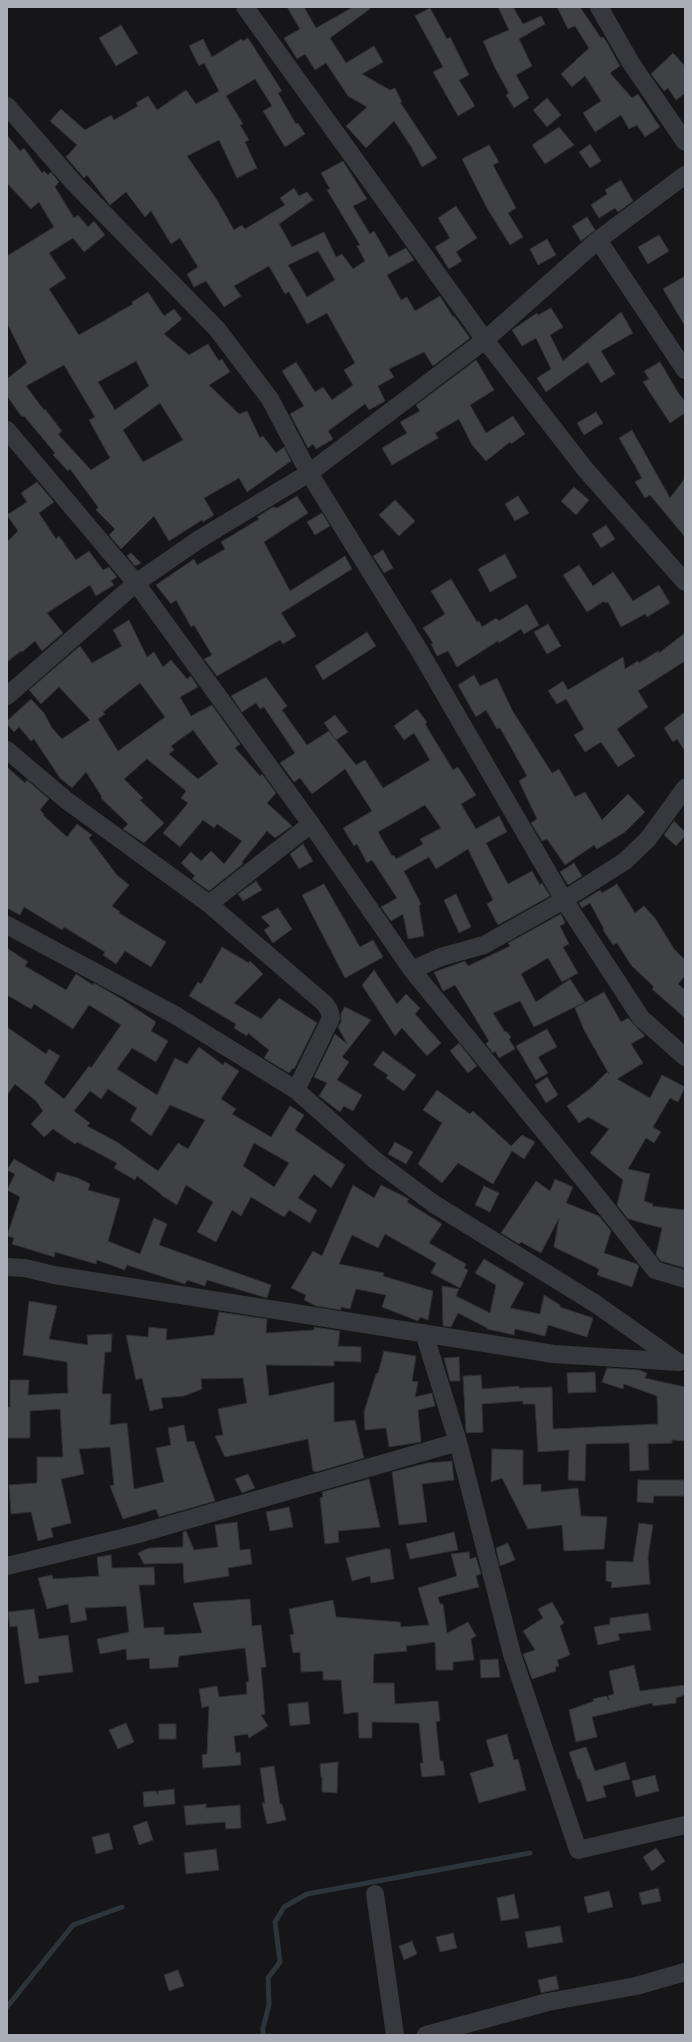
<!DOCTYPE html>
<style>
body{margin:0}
#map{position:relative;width:692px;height:2042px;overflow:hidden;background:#161618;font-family:"Sofia Sans Condensed",sans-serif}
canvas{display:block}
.frame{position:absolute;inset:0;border:8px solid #a8adb8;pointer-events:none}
</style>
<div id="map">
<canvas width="692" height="2042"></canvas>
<div class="frame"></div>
</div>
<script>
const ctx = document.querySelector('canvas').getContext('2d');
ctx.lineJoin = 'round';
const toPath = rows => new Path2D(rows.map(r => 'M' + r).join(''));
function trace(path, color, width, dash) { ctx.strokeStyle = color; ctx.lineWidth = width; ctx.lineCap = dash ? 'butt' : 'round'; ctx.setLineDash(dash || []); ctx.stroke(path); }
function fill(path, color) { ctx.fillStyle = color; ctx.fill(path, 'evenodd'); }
trace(toPath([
 [7,2007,73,1925,122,1907],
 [263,2035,263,2028,269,2005,268,1978,280,1962,275,1922,284,1907,307,1894,530,1853]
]), '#2c353c', 5);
const building = toPath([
 [287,7,304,7,316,28,353,7,369,7,370,9,330,38,346,63,374,46,383,62,362,74,390,90,395,88,402,102,400,102,437,158,422,167,412,148,394,121,366,148,346,126,367,107,348,96,326,63,315,70,305,54,297,59,284,38,300,29,287,7],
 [498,7,513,7,523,24,541,16,545,24,519,39,532,66,516,75,529,98,514,108,506,95,509,93,495,68,483,41,509,30,498,7],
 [557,7,580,7,601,38,603,37,606,41,620,66,610,73,632,98,638,94,660,127,645,137,637,125,629,129,621,115,595,132,583,113,601,101,585,76,572,87,561,74,589,48,575,26,568,29,557,7],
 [430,8,447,39,450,37,469,75,459,80,475,106,458,116,433,72,443,67,415,16,430,8],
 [121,25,138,53,116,66,99,38,121,25],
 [248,38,282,91,278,93,296,124,298,123,305,134,285,147,263,111,272,106,255,79,226,96,243,124,240,125,249,140,245,142,257,168,237,178,219,140,187,156,217,200,234,230,242,225,245,229,285,205,280,198,294,188,299,196,307,192,313,200,279,224,292,247,324,232,336,257,342,254,353,269,365,261,357,246,360,245,327,190,330,189,321,173,343,161,367,199,353,206,370,234,374,231,389,257,406,248,414,260,387,275,401,300,407,297,415,311,440,296,453,317,454,316,470,338,433,366,424,352,389,369,394,377,378,386,385,401,369,410,365,404,328,431,333,439,316,449,313,444,308,448,290,414,304,406,282,371,296,362,315,392,323,387,332,400,353,385,344,370,355,363,327,313,307,324,289,292,285,294,269,266,234,286,241,296,224,307,206,281,194,287,187,274,198,267,180,238,171,244,151,211,145,217,126,192,110,205,87,175,84,178,66,157,77,145,50,121,61,109,85,130,111,115,114,120,138,106,136,103,148,96,157,110,186,90,196,104,219,91,204,63,199,66,189,46,203,39,212,57,241,39,243,41,248,38],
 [318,251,335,280,307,297,288,265,318,251],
 [673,53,685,66,685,93,676,100,668,88,664,91,651,74,673,53],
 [547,98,561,115,547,127,533,110,547,98],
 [559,127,574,145,545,164,532,145,559,127],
 [7,135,20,151,24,148,42,173,44,171,48,175,51,172,59,182,55,187,74,218,78,215,88,227,94,221,105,235,84,252,73,238,49,253,66,278,49,289,79,335,133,304,132,302,148,292,164,316,174,309,182,319,164,334,189,355,208,344,219,361,222,359,230,372,209,385,239,414,247,411,260,438,263,436,276,453,284,447,291,461,247,492,239,478,204,498,214,515,203,522,202,520,169,541,154,516,121,549,109,535,115,529,96,510,98,507,70,469,68,471,53,455,55,453,24,416,22,417,7,396,7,379,27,363,7,323,7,256,54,227,39,202,31,209,7,183,7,135],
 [136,361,149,386,115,410,98,382,136,361],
 [64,365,95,417,89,420,110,458,91,470,58,434,62,431,45,409,44,410,26,386,64,365],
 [160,403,183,440,143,462,123,430,160,403],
 [590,144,601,161,590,168,579,152,590,144],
 [489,145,499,162,493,165,516,208,508,213,523,237,510,245,488,210,462,159,489,145],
 [621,180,633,201,618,212,615,208,599,218,591,205,607,194,605,190,621,180],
 [456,206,477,238,456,252,462,261,449,269,435,247,450,238,438,218,456,206],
 [587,217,595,230,581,241,572,226,587,217],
 [659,235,669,251,648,264,638,247,659,235],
 [547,239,556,255,538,265,530,249,547,239],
 [685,276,685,326,663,289,685,276],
 [551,308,563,327,550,335,563,361,621,312,633,333,601,351,615,374,601,383,588,362,546,392,537,378,551,369,536,338,522,346,512,330,537,313,538,315,551,308],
 [476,360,494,390,470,405,486,433,513,416,525,434,511,444,510,442,486,461,472,445,459,419,435,433,438,438,392,465,382,448,407,433,400,422,420,411,416,405,476,360],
 [660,362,679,394,685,401,685,413,670,423,643,382,649,379,644,371,660,362],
 [596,412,603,423,584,435,577,423,596,412],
 [632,430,670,498,685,478,685,537,650,495,645,498,635,482,642,478,619,438,632,430],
 [37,482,54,502,39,513,56,539,59,536,76,560,89,551,103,570,109,567,117,577,111,581,114,585,96,596,90,585,47,613,63,633,42,651,35,641,22,652,21,651,7,662,7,542,18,531,7,515,27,502,21,493,37,482],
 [574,487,589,500,576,515,561,501,574,487],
 [297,496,308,513,264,542,290,591,345,556,352,569,281,613,296,636,283,644,280,640,217,676,204,659,212,655,194,625,191,627,176,600,171,604,156,585,194,559,197,565,225,549,221,542,259,519,257,517,273,507,277,508,297,496],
 [518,496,529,513,515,521,505,504,518,496],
 [395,500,415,521,399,536,379,515,395,500],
 [322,513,330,526,315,535,307,522,322,513],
 [606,525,615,539,601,548,592,534,606,525],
 [383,550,393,568,384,573,373,556,383,550],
 [131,553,141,563,135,566,127,556,131,553],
 [505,554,517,577,490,592,478,569,505,554],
 [579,565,593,586,613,572,633,601,659,585,670,603,647,617,645,614,621,627,608,602,605,603,604,601,587,612,563,575,579,565],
 [451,579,477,622,479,621,482,627,496,618,499,621,527,604,539,625,524,634,521,629,499,643,498,641,457,667,448,651,437,656,431,644,433,643,423,628,445,614,431,591,451,579],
 [129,620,147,657,154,652,163,667,171,660,187,679,191,676,198,687,180,697,191,716,212,705,240,744,235,748,260,776,262,774,276,793,267,803,292,826,275,838,267,831,242,862,243,864,209,891,192,879,195,876,181,863,191,852,201,861,211,851,224,864,242,841,217,824,214,828,203,820,180,847,163,833,188,803,181,798,186,791,147,759,124,779,143,798,140,800,164,823,144,843,123,829,128,824,101,798,102,797,86,772,72,788,60,778,34,739,31,741,19,727,14,732,7,724,7,721,31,699,44,713,52,728,62,739,90,720,59,687,41,704,29,690,80,646,92,663,122,646,113,630,129,620],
 [140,683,165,717,118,751,98,719,105,714,103,712,140,683],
 [193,730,218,764,198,779,169,754,174,750,171,746,193,730],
 [548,624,561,646,547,654,534,632,548,624],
 [367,632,376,646,323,680,315,666,367,632],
 [685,633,685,661,638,691,648,707,617,729,635,756,618,767,601,742,585,752,574,735,584,729,566,699,557,704,548,691,563,681,568,690,623,657,625,669,638,661,639,663,658,651,659,653,685,633],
 [474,675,480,686,497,678,512,710,552,773,559,769,575,797,585,792,602,820,628,794,645,812,625,832,597,849,594,845,565,865,547,839,542,841,531,823,537,819,519,781,527,776,500,728,497,729,486,710,476,717,458,685,474,675],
 [266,677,287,706,282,710,307,745,329,731,356,765,365,760,383,788,430,760,414,733,404,740,394,726,417,709,427,722,425,724,453,770,458,767,476,795,461,804,476,829,499,816,507,832,486,843,508,884,532,871,540,885,542,883,550,896,498,925,487,904,493,900,468,849,436,869,429,857,404,871,421,904,419,906,424,936,408,939,403,914,391,921,381,907,397,898,372,860,367,863,357,844,354,846,343,828,372,811,345,769,312,794,300,778,294,782,280,763,295,753,264,707,260,709,256,703,242,712,231,696,266,677],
 [425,805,441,828,420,839,423,844,396,859,394,855,392,856,378,832,425,805],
 [685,712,685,751,677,739,673,742,664,728,685,712],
 [335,715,348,732,336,740,324,723,335,715],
 [7,767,25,783,27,780,49,799,40,810,44,814,43,815,67,837,77,824,92,835,89,838,117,875,129,885,112,906,120,912,119,913,166,942,151,967,125,951,116,964,103,955,105,952,64,927,62,930,24,907,20,915,7,908,7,767],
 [674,821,685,832,685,836,676,846,664,835,674,821],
 [303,844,313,861,299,869,290,854,303,844],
 [574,863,582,876,568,885,560,872,574,863],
 [256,881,262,890,243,901,238,894,256,881],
 [324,884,360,947,373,940,383,957,345,978,302,895,324,884],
 [617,884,635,913,644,906,655,918,674,949,685,960,685,976,678,984,685,990,685,1018,652,989,654,987,631,965,617,943,613,945,603,930,604,929,590,903,582,908,579,903,600,890,602,893,617,884],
 [456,894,471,927,459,933,444,900,456,894],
 [278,908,292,929,273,943,264,930,270,926,261,917,278,908],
 [561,914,565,923,560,926,569,944,563,947,578,973,562,982,548,958,521,974,536,1002,570,979,585,1002,534,1027,520,1001,493,1013,505,1032,506,1031,511,1037,509,1039,515,1049,499,1058,495,1051,493,1053,486,1044,489,1041,455,985,443,991,434,972,465,961,468,966,510,946,508,943,561,914],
 [222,947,249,963,250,961,263,974,234,1003,261,1019,279,998,317,1023,294,1069,293,1068,289,1073,264,1058,269,1050,248,1033,247,1036,234,1028,236,1024,189,996,198,982,201,984,222,947],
 [7,948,28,962,25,966,66,990,76,974,93,985,94,983,120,998,156,1022,151,1031,168,1041,156,1062,132,1048,117,1069,157,1095,175,1058,187,1064,199,1047,223,1065,225,1062,239,1071,221,1099,236,1109,232,1114,271,1137,290,1106,304,1115,295,1130,345,1165,331,1188,314,1174,298,1198,317,1210,310,1223,289,1210,284,1217,251,1197,241,1216,232,1210,216,1242,197,1232,213,1202,186,1185,177,1205,161,1195,161,1194,137,1176,135,1180,114,1168,117,1163,77,1142,75,1144,53,1129,44,1137,31,1124,43,1111,36,1101,15,1084,7,1095,7,1027,46,1054,49,1049,60,1056,44,1083,64,1099,89,1066,91,1068,121,1025,89,1005,73,1029,34,1004,31,1009,7,995,7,948],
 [108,1089,137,1108,130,1120,151,1136,170,1105,205,1120,188,1149,178,1143,158,1171,117,1142,87,1126,90,1123,74,1111,90,1091,101,1099,108,1089],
 [254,1143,289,1163,274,1187,243,1166,254,1143],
 [374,970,397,1004,406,994,420,1008,415,1014,441,1043,427,1056,402,1028,395,1036,362,985,374,970],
 [604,992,621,1022,628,1018,645,1036,631,1044,643,1063,617,1079,650,1098,662,1075,685,1087,678,1102,670,1098,653,1127,661,1132,654,1143,646,1138,628,1169,650,1174,644,1201,653,1204,652,1206,685,1210,685,1268,661,1261,656,1255,662,1228,628,1219,617,1205,623,1180,590,1153,609,1129,588,1117,579,1123,567,1106,591,1088,607,1072,609,1074,584,1030,575,1008,604,992],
 [345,1007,371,1020,342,1057,349,1062,337,1080,362,1095,353,1111,344,1106,340,1112,319,1096,327,1083,314,1077,335,1034,347,1044,338,1027,341,1022,341,1013,345,1007],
 [547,1029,557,1047,538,1057,548,1073,536,1080,516,1046,547,1029],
 [459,1043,477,1066,468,1073,450,1051,459,1043],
 [383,1051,416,1075,404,1091,386,1078,388,1075,373,1065,383,1051],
 [547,1077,558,1095,546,1103,535,1085,547,1077],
 [437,1090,470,1114,473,1111,511,1146,522,1135,535,1142,524,1159,512,1151,493,1184,458,1163,442,1183,418,1164,442,1123,423,1110,437,1090],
 [395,1142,413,1152,406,1164,388,1154,395,1142],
 [14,1159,54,1182,57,1172,78,1178,90,1184,88,1190,120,1199,108,1241,140,1254,154,1218,167,1224,159,1245,271,1285,267,1298,207,1280,205,1286,187,1280,185,1284,127,1265,125,1270,97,1260,96,1264,55,1252,54,1257,12,1244,14,1238,7,1236,20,1197,7,1190,15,1174,7,1170,14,1159],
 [555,1179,573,1187,566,1203,599,1216,611,1231,604,1253,637,1264,639,1266,632,1287,597,1275,599,1269,554,1247,559,1218,541,1253,521,1242,519,1244,501,1233,536,1181,550,1191,555,1179],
 [353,1185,374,1198,381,1185,409,1199,407,1202,442,1224,429,1243,466,1264,464,1268,468,1270,460,1288,431,1273,436,1263,385,1234,378,1248,352,1235,339,1264,384,1273,383,1276,433,1291,428,1320,420,1317,418,1321,382,1307,386,1295,356,1289,350,1309,341,1307,341,1310,316,1306,304,1300,306,1295,291,1288,313,1251,322,1256,353,1185],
 [484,1186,499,1193,490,1212,475,1205,484,1186],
 [484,1259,524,1283,510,1308,540,1314,544,1295,560,1305,560,1307,593,1318,587,1337,548,1325,545,1336,515,1329,514,1335,487,1329,487,1328,458,1313,451,1327,443,1326,442,1286,459,1289,456,1296,490,1313,496,1285,475,1273,484,1259],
 [29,1301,57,1306,49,1339,88,1345,87,1335,112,1334,111,1352,105,1352,102,1394,111,1394,110,1425,127,1423,134,1489,164,1482,156,1448,171,1445,168,1428,184,1425,187,1442,194,1441,215,1501,159,1517,156,1509,123,1519,110,1486,114,1485,110,1447,79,1449,84,1474,61,1479,71,1523,51,1528,53,1537,38,1541,31,1512,11,1514,9,1485,37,1483,37,1457,63,1457,60,1409,30,1411,30,1438,7,1438,7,1407,10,1407,10,1380,29,1380,28,1395,68,1393,67,1362,23,1355,29,1301],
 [219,1312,267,1319,266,1333,314,1330,314,1327,340,1331,338,1346,361,1347,361,1362,334,1361,334,1366,266,1365,269,1396,334,1382,334,1422,355,1420,364,1458,316,1472,313,1471,308,1439,225,1457,215,1436,223,1435,218,1409,247,1403,243,1378,201,1379,202,1389,184,1396,161,1398,163,1408,150,1411,142,1378,136,1380,126,1335,148,1337,149,1327,167,1329,166,1340,214,1335,219,1312],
 [384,1351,416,1356,412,1381,418,1382,415,1397,432,1393,435,1406,418,1410,421,1442,389,1447,386,1428,365,1430,364,1412,376,1374,378,1373,384,1351],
 [459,1357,460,1381,450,1381,444,1358,459,1357],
 [607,1368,639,1370,647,1373,645,1378,685,1387,685,1441,672,1440,672,1443,648,1444,649,1470,630,1471,629,1443,586,1444,585,1481,568,1480,569,1450,538,1452,535,1404,523,1404,523,1401,482,1404,483,1432,466,1433,463,1376,481,1375,482,1389,519,1386,519,1388,552,1387,553,1429,658,1424,657,1396,624,1384,623,1389,602,1382,607,1368],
 [595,1372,596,1392,568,1393,567,1373,595,1372],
 [492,1449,523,1450,523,1485,541,1484,541,1492,578,1488,581,1516,607,1517,604,1549,564,1551,562,1525,528,1529,502,1478,491,1482,492,1449],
 [452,1461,454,1480,422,1484,427,1522,399,1525,392,1472,427,1463,452,1461],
 [248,1474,255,1488,242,1493,235,1479,248,1474],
 [369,1479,380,1527,338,1531,339,1542,325,1544,320,1498,323,1497,322,1492,369,1479],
 [638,1480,684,1480,684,1496,654,1496,653,1503,637,1502,638,1480],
 [289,1507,293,1527,270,1531,266,1512,289,1507],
 [237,1522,240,1550,250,1549,252,1564,228,1568,229,1576,184,1583,183,1563,144,1564,138,1553,149,1548,183,1547,183,1532,186,1531,194,1550,218,1547,215,1525,237,1522],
 [639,1523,653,1525,648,1557,650,1584,611,1588,612,1582,606,1581,606,1561,633,1562,639,1523],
 [454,1532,458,1550,410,1559,406,1544,454,1532],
 [508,1543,515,1560,500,1566,496,1548,508,1543],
 [385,1549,390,1549,394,1579,371,1583,370,1576,352,1581,346,1558,385,1549],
 [469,1552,470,1559,476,1557,481,1574,476,1576,479,1587,438,1597,440,1604,443,1604,447,1633,468,1622,476,1636,471,1639,474,1660,453,1662,453,1670,436,1670,435,1642,406,1646,407,1651,374,1654,373,1683,394,1683,395,1704,438,1701,440,1721,436,1722,440,1761,443,1761,445,1775,422,1777,420,1763,423,1763,419,1723,372,1722,372,1738,359,1738,358,1712,344,1714,341,1680,323,1680,323,1671,301,1672,300,1652,293,1653,290,1635,294,1634,289,1609,333,1600,336,1617,400,1622,401,1627,429,1625,418,1588,457,1576,451,1554,469,1552],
 [111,1555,112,1568,154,1567,155,1585,139,1585,144,1628,164,1627,164,1635,202,1633,193,1603,250,1599,252,1626,261,1625,266,1667,261,1668,265,1714,261,1715,268,1726,249,1738,248,1734,234,1736,236,1753,240,1752,241,1765,203,1768,202,1755,207,1754,209,1706,202,1708,199,1689,217,1686,219,1697,247,1694,246,1682,249,1682,245,1648,179,1656,178,1667,150,1669,149,1658,127,1660,126,1649,100,1654,97,1639,129,1632,126,1606,85,1608,87,1620,71,1623,68,1604,47,1609,38,1578,52,1575,53,1579,99,1576,97,1557,111,1555],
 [552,1602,564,1623,560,1626,570,1655,557,1660,559,1666,555,1667,556,1671,532,1679,523,1654,535,1650,523,1631,543,1618,538,1609,552,1602],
 [34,1609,39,1639,68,1635,73,1672,38,1676,39,1682,25,1684,17,1626,10,1627,8,1612,34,1609],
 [648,1613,651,1630,618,1634,620,1640,598,1645,594,1627,610,1624,610,1618,648,1613],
 [498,1659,500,1677,481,1678,480,1660,498,1659],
 [634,1665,640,1691,685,1685,685,1695,676,1698,676,1703,653,1706,652,1703,592,1717,597,1737,576,1742,569,1710,594,1701,593,1699,606,1696,610,1701,608,1696,614,1694,609,1671,634,1665],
 [308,1702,310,1724,290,1726,288,1704,308,1702],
 [126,1723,134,1742,118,1749,109,1730,126,1723],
 [159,1724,176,1724,176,1739,159,1739,159,1724],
 [507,1734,514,1760,518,1759,526,1790,479,1803,470,1773,494,1766,486,1740,507,1734],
 [586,1747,595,1771,625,1762,630,1779,603,1786,606,1797,587,1802,580,1779,578,1779,569,1752,586,1747],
 [338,1762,337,1793,322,1792,322,1777,321,1777,320,1764,338,1762],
 [274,1766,280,1804,282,1804,286,1820,267,1824,262,1803,265,1803,260,1768,274,1766],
 [655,1775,659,1791,636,1797,632,1781,655,1775],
 [174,1789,175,1804,144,1807,143,1792,156,1791,158,1795,158,1791,174,1789],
 [206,1804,206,1808,240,1805,241,1828,226,1829,225,1822,186,1825,184,1806,206,1804],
 [147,1821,153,1840,139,1845,133,1826,147,1821],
 [109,1833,113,1849,96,1854,92,1837,109,1833],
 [656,1848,665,1861,652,1871,643,1857,656,1848],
 [216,1849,219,1870,186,1874,184,1853,216,1849],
 [658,1888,661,1901,642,1905,639,1893,658,1888],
 [609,1891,613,1907,588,1913,584,1897,609,1891],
 [514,1894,519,1918,501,1921,497,1898,514,1894],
 [560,1926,563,1942,528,1948,525,1932,560,1926],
 [453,1933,457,1948,440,1952,436,1937,453,1933],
 [412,1941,417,1954,404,1960,399,1946,412,1941],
 [178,1970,184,1986,169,1991,164,1975,178,1970],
 [556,1976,559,1989,541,1993,538,1980,556,1976]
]);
fill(building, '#404145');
trace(building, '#303034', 1);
trace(toPath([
 [245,7,485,340,585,469,685,582],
 [599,7,631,63,685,142],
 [7,106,74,183,217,329,270,399,309,473,419,650,564,900,641,1018,685,1057],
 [598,240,685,370],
 [7,430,136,583,311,824,412,970,592,1190,655,1270,685,1279],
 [7,696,136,583,198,540,309,473,485,340,598,240,685,175],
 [7,750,66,800,209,904,325,1004,329,1010,331,1018,296,1090],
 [209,904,311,824],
 [7,925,175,1015,296,1090,376,1161,434,1204,596,1304,678,1362],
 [412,970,441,957,484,945,564,900,625,861,648,839,685,788],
 [7,1267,25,1268,54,1275,554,1354,679,1362],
 [424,1333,458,1442,512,1654,578,1850,685,1825],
 [7,1566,138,1534,458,1442],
 [375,1894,395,2035],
 [426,2035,548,2002,636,1986,685,1972]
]), '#37383d', 18);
</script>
